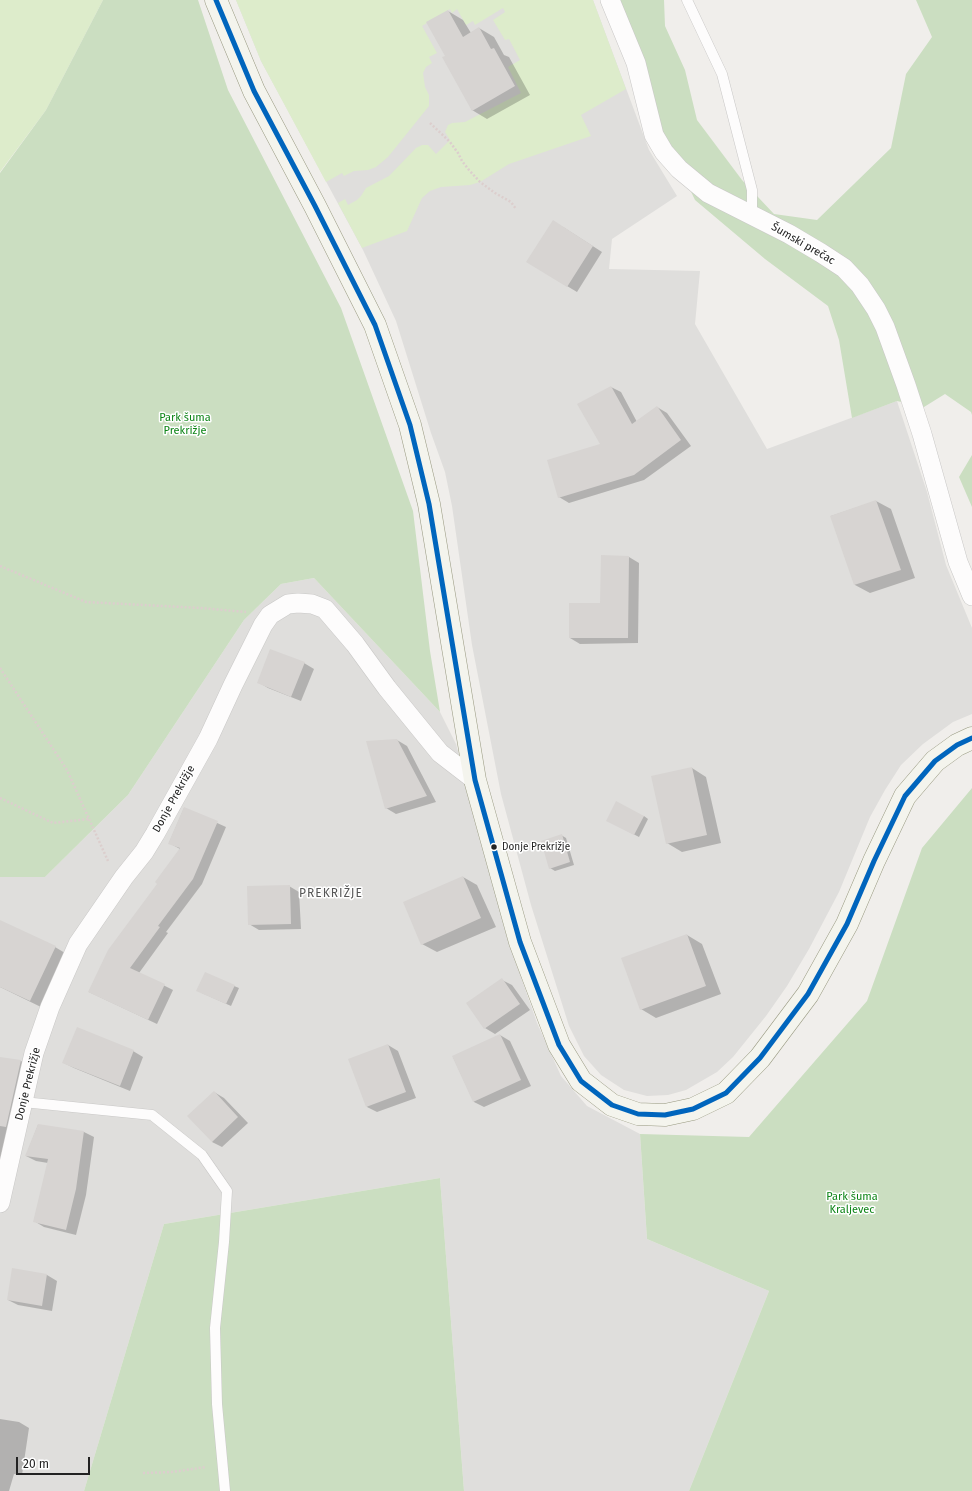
<!DOCTYPE html>
<meta charset="utf-8">
<style>
body{margin:0}
#map{position:relative;width:972px;height:1491px;overflow:hidden;background:#f0eeeb;font-family:"Fira Sans",sans-serif}
canvas{display:block}
.scale{position:absolute;left:16px;top:1457px;width:74px;height:18px;box-sizing:border-box;border:2px solid #222;border-top:0;padding-left:5px;font-size:12px;line-height:14px;white-space:nowrap;color:#222;-webkit-text-stroke:3px #fff;paint-order:stroke}
</style>
<div id="map">
<canvas width="972" height="1491"></canvas>
<div class="scale">20 m</div>
</div>
<script>
const ctx = document.querySelector('canvas').getContext('2d');
ctx.lineJoin = 'round';
function fill(path, color) { ctx.fillStyle = color; ctx.fill(path, 'evenodd'); }
const toPath = rows => new Path2D(rows.map(r => 'M' + r).join(''));
function trace(path, color, width, dash) { ctx.strokeStyle = color; ctx.lineWidth = width; ctx.lineCap = dash ? 'butt' : 'round'; ctx.setLineDash(dash || []); ctx.stroke(path); }
function label(font, color, halo, rows, align = 'center') {
  ctx.font = font + ' "Fira Sans",sans-serif'; ctx.lineWidth = 3; ctx.setLineDash([]); ctx.textBaseline = 'middle'; ctx.strokeStyle = halo; ctx.fillStyle = color; for (const [text, x, y, turn = 0] of rows) {
    ctx.save(); ctx.translate(x, y); ctx.rotate((+turn || 0) * Math.PI / 180); ctx.textAlign = isNaN(turn) ? turn : align; if (halo) ctx.strokeText(text, 0, 0); ctx.fillText(text, 0, 0); ctx.restore();
  }
}
fill(toPath([
 [236,0,593,0,649,150,677,196,612,239,609,269,700,271,695,324,767,449,897,401,927,492,946,565,972,628,972,714,953,722,923,744,901,765,885,790,870,817,839,892,809,949,787,986,766,1016,733,1057,717,1072,686,1090,668,1095,647,1096,624,1090,601,1075,584,1056,569,1026,531,905,501,794,472,645,452,506,445,472,431,433,396,321,363,250,261,61],
 [314,578,440,712,456,744,507,937,537,1023,561,1076,587,1106,640,1134,647,1239,769,1291,689,1491,464,1491,440,1178,164,1224,84,1491,0,1491,0,877,45,877,128,795,244,620,281,584]
]), '#dfdedc');
fill(toPath([
 [0,0,103,0,46,110,0,172],
 [236,0,593,0,626,89,581,115,591,136,509,164,480,182,470,185,441,187,430,191,422,198,407,231,362,248,338,203,345,199,348,205,357,200,361,196,366,188,389,176,416,148,422,145,428,145,436,154,450,140,445,132,448,125,452,123,465,122,521,93,508,67,520,60,509,39,505,40,493,20,505,12,503,8,475,25,473,21,466,25,457,9,452,13,450,9,422,26,437,53,429,57,432,63,426,67,423,73,425,87,429,95,429,106,388,157,376,167,368,170,354,171,344,176,342,173,326,182,261,61]
]), '#ddeccb');
fill(toPath([
 [103,0,198,0,228,90,341,308,413,511,430,651,440,712,314,578,281,584,244,620,128,795,45,877,0,877,0,173,46,110],
 [617,0,664,0,665,26,685,70,697,120,742,180,774,214,817,220,891,148,906,74,932,37,916,0,972,0,972,415,971,412,945,394,924,407,897,401,852,418,839,340,828,306,765,259,695,200,671,150,658,132],
 [972,455,972,507,959,477],
 [972,788,972,1491,689,1491,769,1291,647,1239,640,1134,749,1137,867,1001,922,848],
 [440,1178,464,1491,84,1491,164,1224]
]), '#cbdec1');
fill(toPath([
 [448,11,463,20,471,33,479,28,494,37,504,55,509,57,530,95,487,119,472,110,446,56],
 [563,227,602,252,577,292,567,286],
 [611,387,621,392,637,422,657,407,667,413,691,446,644,480,569,503,559,497,601,445],
 [876,501,891,509,915,578,870,593,855,585,831,516],
 [629,557,639,563,638,643,580,644,570,638,601,604],
 [304,663,314,669,301,701,268,688,258,682],
 [397,740,407,746,436,802,396,814,386,808],
 [692,768,706,777,721,843,682,852,667,843],
 [184,808,226,827,202,884,166,932,168,933,139,973,173,990,157,1024,89,992,180,849,169,843],
 [644,816,648,819,639,837,612,823],
 [561,835,566,838,574,865,555,871,550,868],
 [463,877,477,885,496,927,437,952,422,944],
 [289,886,299,892,301,929,259,930,249,924],
 [0,921,55,947,70,956,45,1009,0,987],
 [687,935,702,944,721,994,656,1018,641,1009],
 [502,980,512,985,530,1010,495,1034,485,1028],
 [234,986,239,988,231,1006,202,993],
 [500,1035,510,1041,531,1086,484,1107,474,1102,453,1057],
 [388,1045,398,1051,416,1098,377,1112,367,1107],
 [133,1051,143,1057,130,1091,74,1068,64,1063],
 [0,1058,21,1061,34,1068,0,1176],
 [214,1092,224,1098,248,1123,222,1147,212,1142],
 [38,1125,84,1132,94,1137,86,1195,76,1235,44,1227,34,1221,48,1163,36,1161,26,1156],
 [13,1270,47,1275,57,1281,52,1311,18,1305,8,1300],
 [0,1419,19,1422,29,1428,22,1475,14,1474,9,1491,0,1491]
]), '#0003');
fill(toPath([
 [448,10,463,37,479,27,491,49,494,48,515,86,472,111,442,57,445,56,426,22],
 [553,220,593,246,567,287,526,262],
 [611,386,632,424,657,406,681,440,634,475,558,498,547,460,600,444,577,404],
 [876,500,901,570,854,585,830,516],
 [601,555,629,556,628,638,569,638,569,603,600,603],
 [270,649,305,662,291,697,257,683],
 [397,739,427,796,385,809,366,741],
 [692,767,707,835,666,844,651,776],
 [616,801,644,816,634,835,606,821],
 [184,807,218,821,193,879,158,926,160,927,130,968,165,984,148,1020,88,992,108,950,157,884,155,882,180,848,168,844],
 [562,834,570,862,549,869,541,841],
 [463,876,481,918,421,945,403,902],
 [290,885,291,924,248,925,247,886],
 [0,920,56,946,30,1001,0,987],
 [687,934,706,986,640,1010,621,958],
 [205,972,235,985,226,1004,196,991],
 [502,978,520,1004,484,1029,466,1003],
 [77,1027,134,1050,120,1086,62,1063],
 [500,1034,521,1080,473,1102,452,1056],
 [388,1044,406,1092,366,1107,348,1059],
 [0,1057,21,1060,6,1127,0,1126],
 [214,1091,238,1117,212,1142,187,1116],
 [38,1124,84,1131,76,1189,66,1230,33,1222,48,1159,25,1156],
 [12,1268,47,1274,42,1306,7,1300]
]), '#d7d4d2');
const lane = toPath([
 [687,0,722,74,752,190,752,216],
 [23,1102,152,1115,202,1155,227,1191,224,1242,215,1328,217,1404,225,1491]
]);
const street = toPath([
 [610,0,636,63,654,135,664,152,679,169,708,193,789,234,821,253,844,268,860,285,876,309,885,327,906,385,922,434,958,562,972,596],
 [0,1203,34,1053,50,1007,78,944,124,877,144,852,155,834,208,739,233,685,263,625,270,615,288,604,298,603,312,604,325,609,355,644,387,688,440,753,475,780]
]);
const secondary = toPath([
 [216,0,254,91,315,206,375,325,410,425,429,504,475,780,520,942,559,1045,581,1081,612,1105,638,1114,665,1115,693,1109,726,1093,760,1058,808,994,847,924,874,861,905,796,935,761,957,745,972,738]
]);
trace(lane, '#c9c8c7', 11);
trace(street, '#c9c8c7', 20);
trace(secondary, '#999a82', 23);
trace(toPath([
 [430,123,450,142,458,153,462,161,469,170,480,182,495,193,511,202,516,209],
 [0,566,86,602,201,608,246,612],
 [0,668,67,770,108,861],
 [0,798,53,823,89,819],
 [143,1473,172,1472,206,1467]
]), '#dccecd', 2.5, [2, 2]);
trace(lane, '#fdfcfc', 10);
trace(street, '#fdfcfc', 19);
trace(secondary, '#f4f4ed', 22);
trace(toPath([
 [216,0,254,91,315,206,375,325,410,425,429,504,475,780,520,942,559,1045,581,1081,612,1105,638,1114,665,1115,693,1109,726,1093,760,1058,808,994,847,924,874,861,905,796,935,761,957,745,972,738]
]), '#0065bd', 5);
for (const [x, y, r, color] of [
 [494,847,3.5,"#222"]
]) { const dot = new Path2D(); dot.arc(x, y, r, 0, 2 * Math.PI); ctx.fillStyle = color; ctx.fill(dot); trace(dot, '#fff', 1.5); }
label('10px', '#222', '#fff', [
 ["Donje Prekrižje",502,847]
], 'left');
label('11px', '#222', '#fff', [
 ["Šumski prečac",803,244,30],
 ["Donje Prekrižje",174,799,-61],
 ["Donje Prekrižje",28,1084,-76]
]);
label('11px', '#0c8416', '#fff', [
 ["Park šuma",185,418],
 ["Prekrižje",185,431],
 ["Park šuma",852,1197],
 ["Kraljevec",852,1210]
]);
ctx.letterSpacing = '1px';
label('12px', '#555', '#fff', [
 ["PREKRIŽJE",331,894]
]);
ctx.letterSpacing = '0px';
</script>
